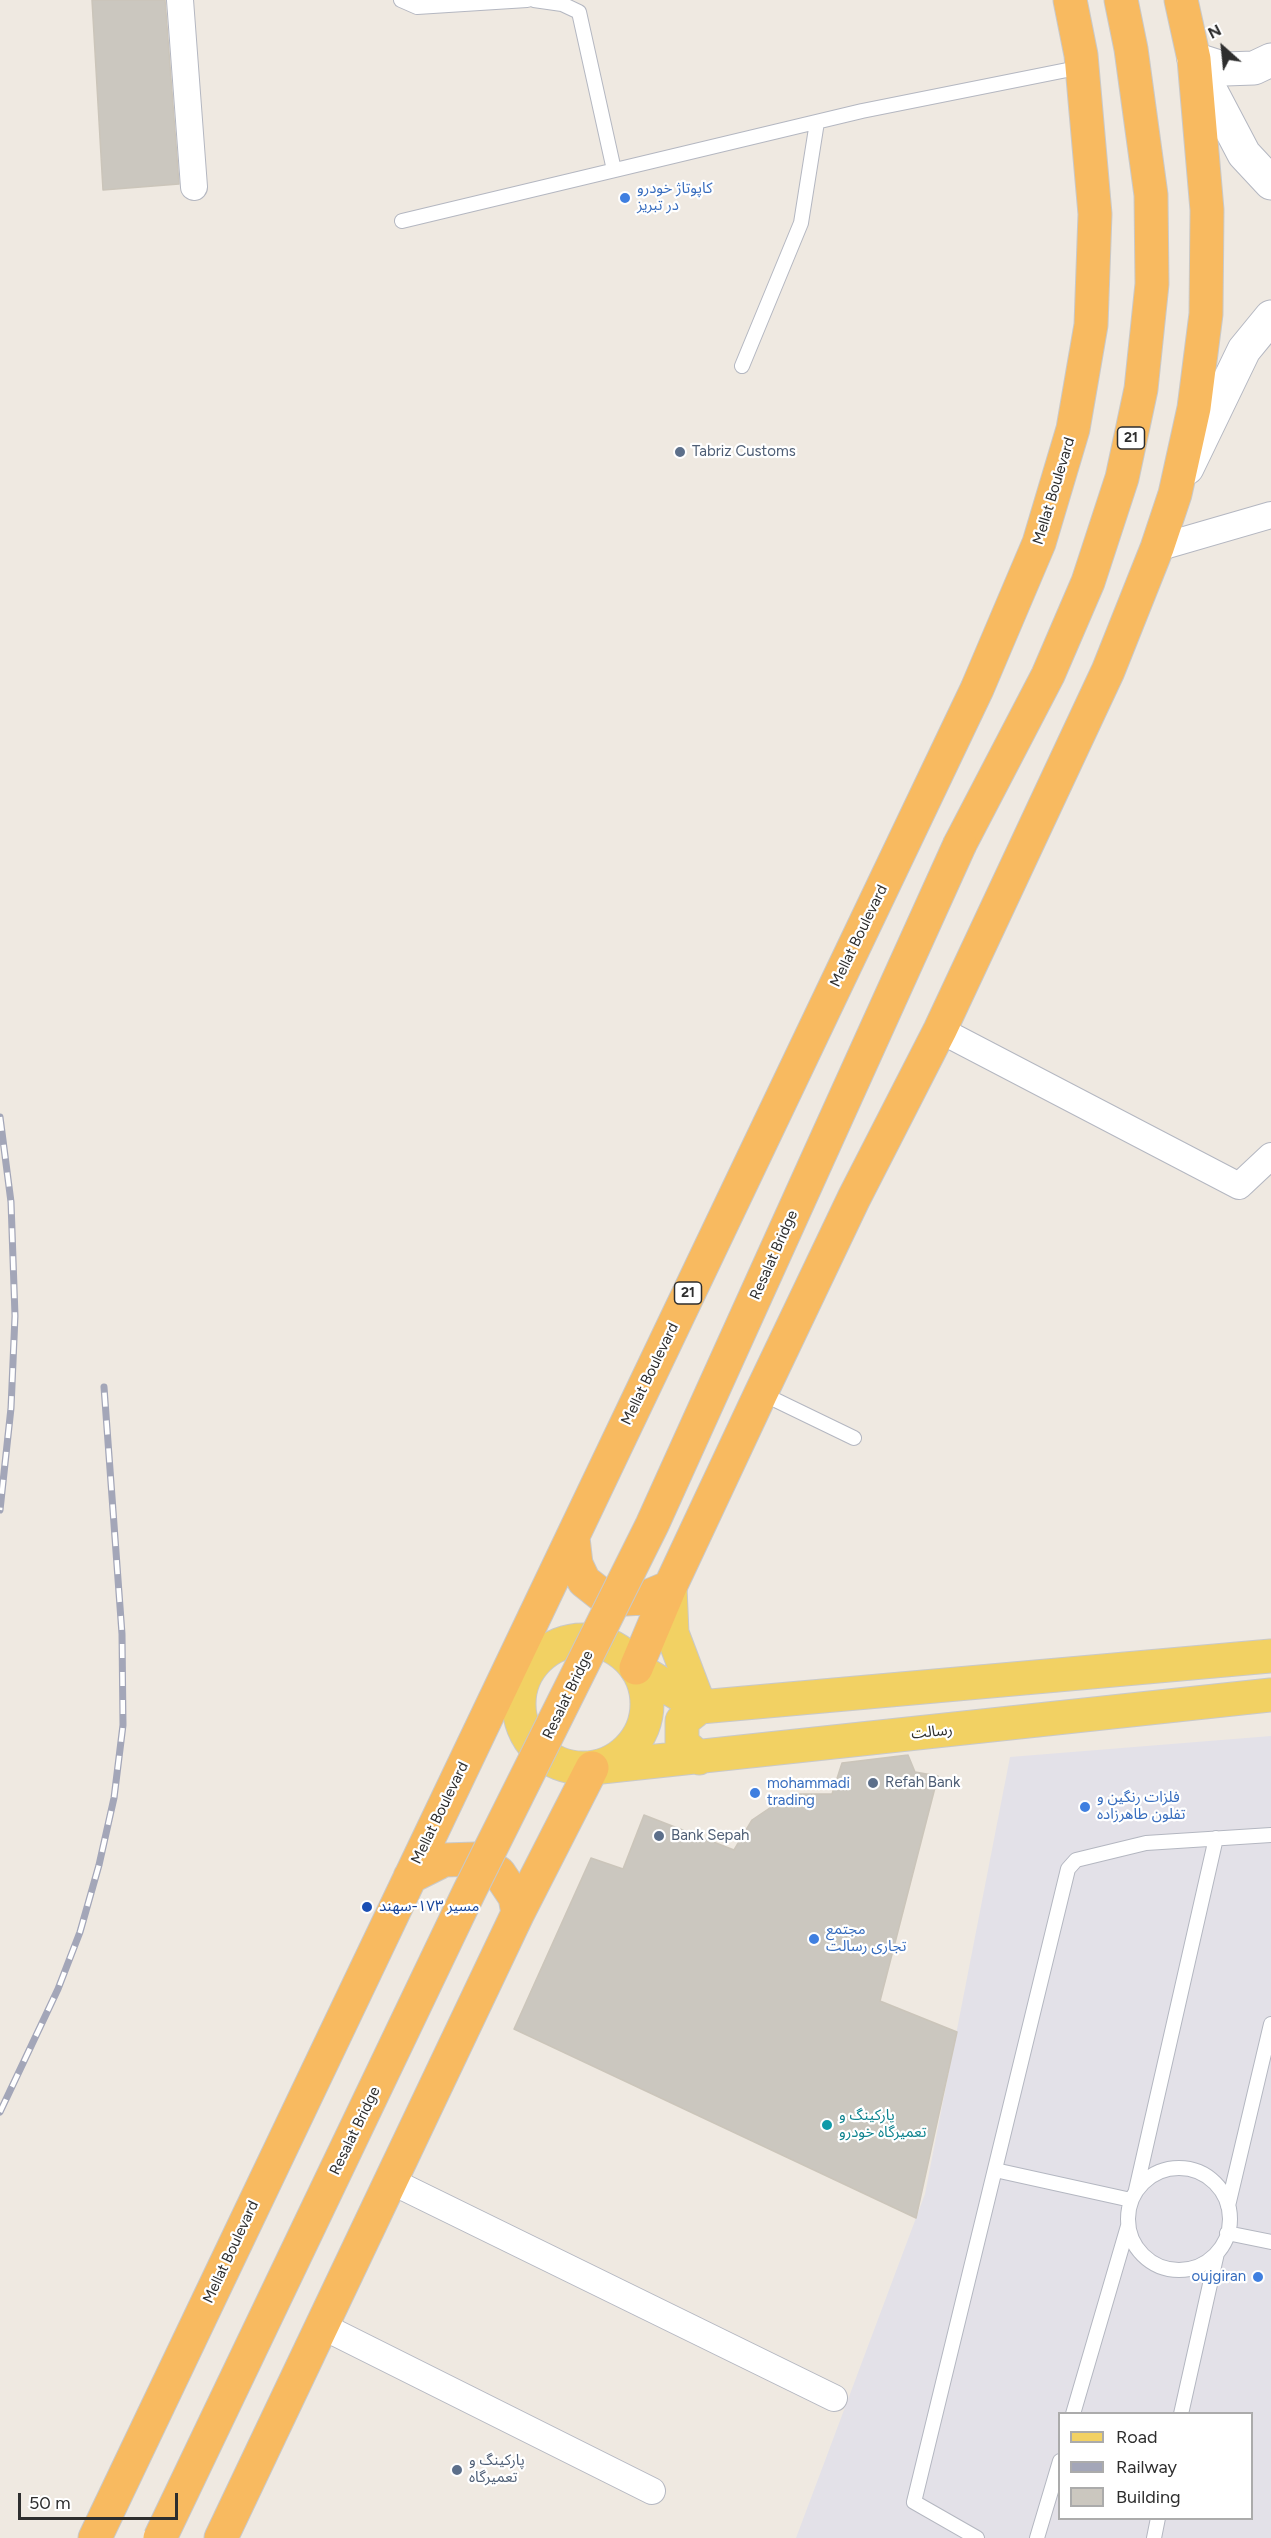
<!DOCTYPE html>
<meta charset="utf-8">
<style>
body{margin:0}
#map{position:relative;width:1271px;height:2538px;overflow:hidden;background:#efe9e1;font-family:Figtree,sans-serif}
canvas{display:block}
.legend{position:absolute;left:1058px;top:2412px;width:195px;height:108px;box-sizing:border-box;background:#fff;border:2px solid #ababab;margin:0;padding:8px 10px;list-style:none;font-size:18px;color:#2e2e2e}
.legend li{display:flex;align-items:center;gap:12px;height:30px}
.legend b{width:30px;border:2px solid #ababab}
.north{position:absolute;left:1193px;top:18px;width:60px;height:60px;-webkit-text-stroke:4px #fff;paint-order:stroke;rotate:333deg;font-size:16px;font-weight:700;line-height:24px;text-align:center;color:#2e2e2e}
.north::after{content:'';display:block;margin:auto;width:21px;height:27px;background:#2e2e2e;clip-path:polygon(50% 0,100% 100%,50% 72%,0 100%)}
.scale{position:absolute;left:18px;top:2493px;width:160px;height:27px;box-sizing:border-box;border:3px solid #2e2e2e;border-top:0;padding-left:8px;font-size:18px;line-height:21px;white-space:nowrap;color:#2e2e2e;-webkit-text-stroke:4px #fff;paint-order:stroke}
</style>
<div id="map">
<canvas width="1271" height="2538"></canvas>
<ul class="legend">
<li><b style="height:8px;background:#f2d163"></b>Road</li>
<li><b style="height:8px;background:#a3a6b8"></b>Railway</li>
<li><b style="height:16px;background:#cbc7bf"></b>Building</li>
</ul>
<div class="north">N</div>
<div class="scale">50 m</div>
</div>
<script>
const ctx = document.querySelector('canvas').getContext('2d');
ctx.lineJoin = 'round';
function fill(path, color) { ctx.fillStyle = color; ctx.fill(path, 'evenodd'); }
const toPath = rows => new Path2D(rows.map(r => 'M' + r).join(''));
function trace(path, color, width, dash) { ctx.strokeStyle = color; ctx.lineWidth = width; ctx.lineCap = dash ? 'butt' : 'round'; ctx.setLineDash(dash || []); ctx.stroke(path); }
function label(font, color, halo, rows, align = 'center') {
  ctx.font = font + ' Figtree,"Noto Sans Arabic",sans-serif'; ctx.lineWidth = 4.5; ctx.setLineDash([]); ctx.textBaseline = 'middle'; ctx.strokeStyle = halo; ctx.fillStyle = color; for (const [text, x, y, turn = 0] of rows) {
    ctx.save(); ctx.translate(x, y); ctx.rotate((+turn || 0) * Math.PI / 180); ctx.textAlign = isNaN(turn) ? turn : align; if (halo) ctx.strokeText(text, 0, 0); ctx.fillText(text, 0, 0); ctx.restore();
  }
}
fill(toPath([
 [1271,1736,1271,2538,796,2538,925,2194,1010,1757],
 [1060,2414,1252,2414,1252,2518,1060,2518]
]), '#e3e1e8');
const building = toPath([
 [92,0,165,0,179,184,103,190,92,0],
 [908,1755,915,1772,938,1776,880,2001,957,2032,916,2218,514,2029,591,1858,623,1869,644,1815,734,1850,752,1820,783,1799,800,1794,832,1794,842,1763,908,1755]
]);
fill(building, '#cbc7bf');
trace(building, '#cbc5ba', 1.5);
const service = toPath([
 [401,0,417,7,527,0],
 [534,0,562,4,579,12,614,170],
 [402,221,862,111,1082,67],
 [742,366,801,223,817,122],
 [761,1393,854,1438],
 '1128 2219a51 51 0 1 1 102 0a51 51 0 1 1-102 0Z',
 [995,2170,1131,2200],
 [1136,2190,1216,1838],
 [1228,2206,1271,2024],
 [1227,2233,1271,2242],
 [1073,2414,1128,2226],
 [1181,2414,1217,2253],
 [977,2538,914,2502,1068,1869,1076,1860,1146,1843,1271,1835],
 [1037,2538,1060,2461],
 [1154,2538,1158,2518]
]);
const minor = toPath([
 [180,0,194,187],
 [1157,548,1271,515],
 [940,1030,1239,1186,1271,1156],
 [391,2181,834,2398],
 [322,2326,652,2491]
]);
const tertiary = toPath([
 [1194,59,1225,69,1254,68,1271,60]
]);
const secondary = toPath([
 [1194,59,1244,154,1271,183],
 [1187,468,1244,350,1271,317]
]);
const primary = toPath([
 [670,1587,672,1633,700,1707,682,1721,682,1743,699,1758],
 '519 1704a64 64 0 1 1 128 0a64 64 0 1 1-128 0Z',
 [636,1668,700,1707,1271,1656],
 [592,1768,1271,1695]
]);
const trunk = toPath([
 [960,844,1048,675,1088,582,1122,478,1141,389,1152,284,1151,195,1131,49,1121,0],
 [573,1538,576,1564,584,1581,608,1600,644,1598,670,1587],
 [636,1668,670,1587,761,1393,854,1198,940,1030,1108,671,1157,548,1175,494,1194,408,1206,314,1207,210,1194,59,1181,0],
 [410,1877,444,1860,476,1859,499,1873,515,1897,518,1913],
 [95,2538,977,689,1039,543,1073,429,1091,325,1095,214,1081,55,1070,0],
 [221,2538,518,1913,592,1768]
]);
trace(service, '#b4b7c1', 16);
trace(minor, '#b4b7c1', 28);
trace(tertiary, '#b4b7c1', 35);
trace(secondary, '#b4b7c1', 35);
trace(primary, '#c9c9c9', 35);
trace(trunk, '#c9c9c9', 35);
trace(service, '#fff', 14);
trace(minor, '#fff', 26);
trace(tertiary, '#fff', 33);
trace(secondary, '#fff', 33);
trace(primary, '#f2d163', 33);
trace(trunk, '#f8ba60', 33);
const rail = toPath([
 [0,1117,11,1202,15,1316,11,1408,0,1510],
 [0,2112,58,1989,80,1932,99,1865,114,1798,123,1725,122,1634,104,1387]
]);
trace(rail, '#a3a6b8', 7);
trace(rail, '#fff', 4.5, [14]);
const trunkBridge = toPath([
 [160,2538,469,1892,652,1525,960,844]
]);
trace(trunkBridge, '#c9c9c9', 35, []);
trace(trunkBridge, '#f8ba60', 33);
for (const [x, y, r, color] of [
 [625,198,6,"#3f7fe0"],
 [680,452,6,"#5c6f8a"],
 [873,1783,6,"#5c6f8a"],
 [755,1793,6,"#3f7fe0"],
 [1085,1807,6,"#3f7fe0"],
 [659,1836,6,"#5c6f8a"],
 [367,1907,6,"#1a4fb4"],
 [814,1939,6,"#3f7fe0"],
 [827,2125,6,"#0f9aa8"],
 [1258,2277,6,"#3f7fe0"],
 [457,2470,6,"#5c6f8a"]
]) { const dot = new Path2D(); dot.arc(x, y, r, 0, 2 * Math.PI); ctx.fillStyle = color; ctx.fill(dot); trace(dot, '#fff', 2); }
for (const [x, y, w] of [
 [1131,438,27],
 [688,1293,27]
]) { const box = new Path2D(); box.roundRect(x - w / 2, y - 11, w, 22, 4.5); ctx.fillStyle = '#fff'; ctx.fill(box); trace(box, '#2e2e2e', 1.5); }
label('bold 14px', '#2e2e2e', null, [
 ["21",1131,438],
 ["21",688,1293]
]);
label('15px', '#366cbe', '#fff', [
 ["کاپوتاژ خودرو",637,189],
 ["در تبریز",637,206],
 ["mohammadi",767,1784],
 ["trading",767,1801],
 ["فلزات رنگین و",1097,1798],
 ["تفلون طاهرزاده",1097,1815],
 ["مجتمع",826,1930],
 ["تجاری رسالت",826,1947],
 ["oujgiran",1246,2277,"right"]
], 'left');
label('15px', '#4e5e75', '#fff', [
 ["Tabriz Customs",692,452],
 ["Refah Bank",885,1783],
 ["Bank Sepah",671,1836],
 ["پارکینگ و",469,2461],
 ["تعمیرگاه",469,2478]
], 'left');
label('15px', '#2e2e2e', '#fff', [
 ["Mellat Boulevard",1054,491,-73],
 ["Mellat Boulevard",859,936,-64],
 ["Resalat Bridge",774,1255,-66],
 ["Mellat Boulevard",650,1374,-64],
 ["Resalat Bridge",568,1695,-64],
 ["رسالت",932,1732,-6],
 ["Mellat Boulevard",440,1813,-64],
 ["Resalat Bridge",355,2131,-64],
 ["Mellat Boulevard",231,2252,-65]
]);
label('15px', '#164399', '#fff', [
 ["مسیر ۱۷۳-سهند",379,1907]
], 'left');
label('15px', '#0d838f', '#fff', [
 ["پارکینگ و",839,2116],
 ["تعمیرگاه خودرو",839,2133]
], 'left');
</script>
